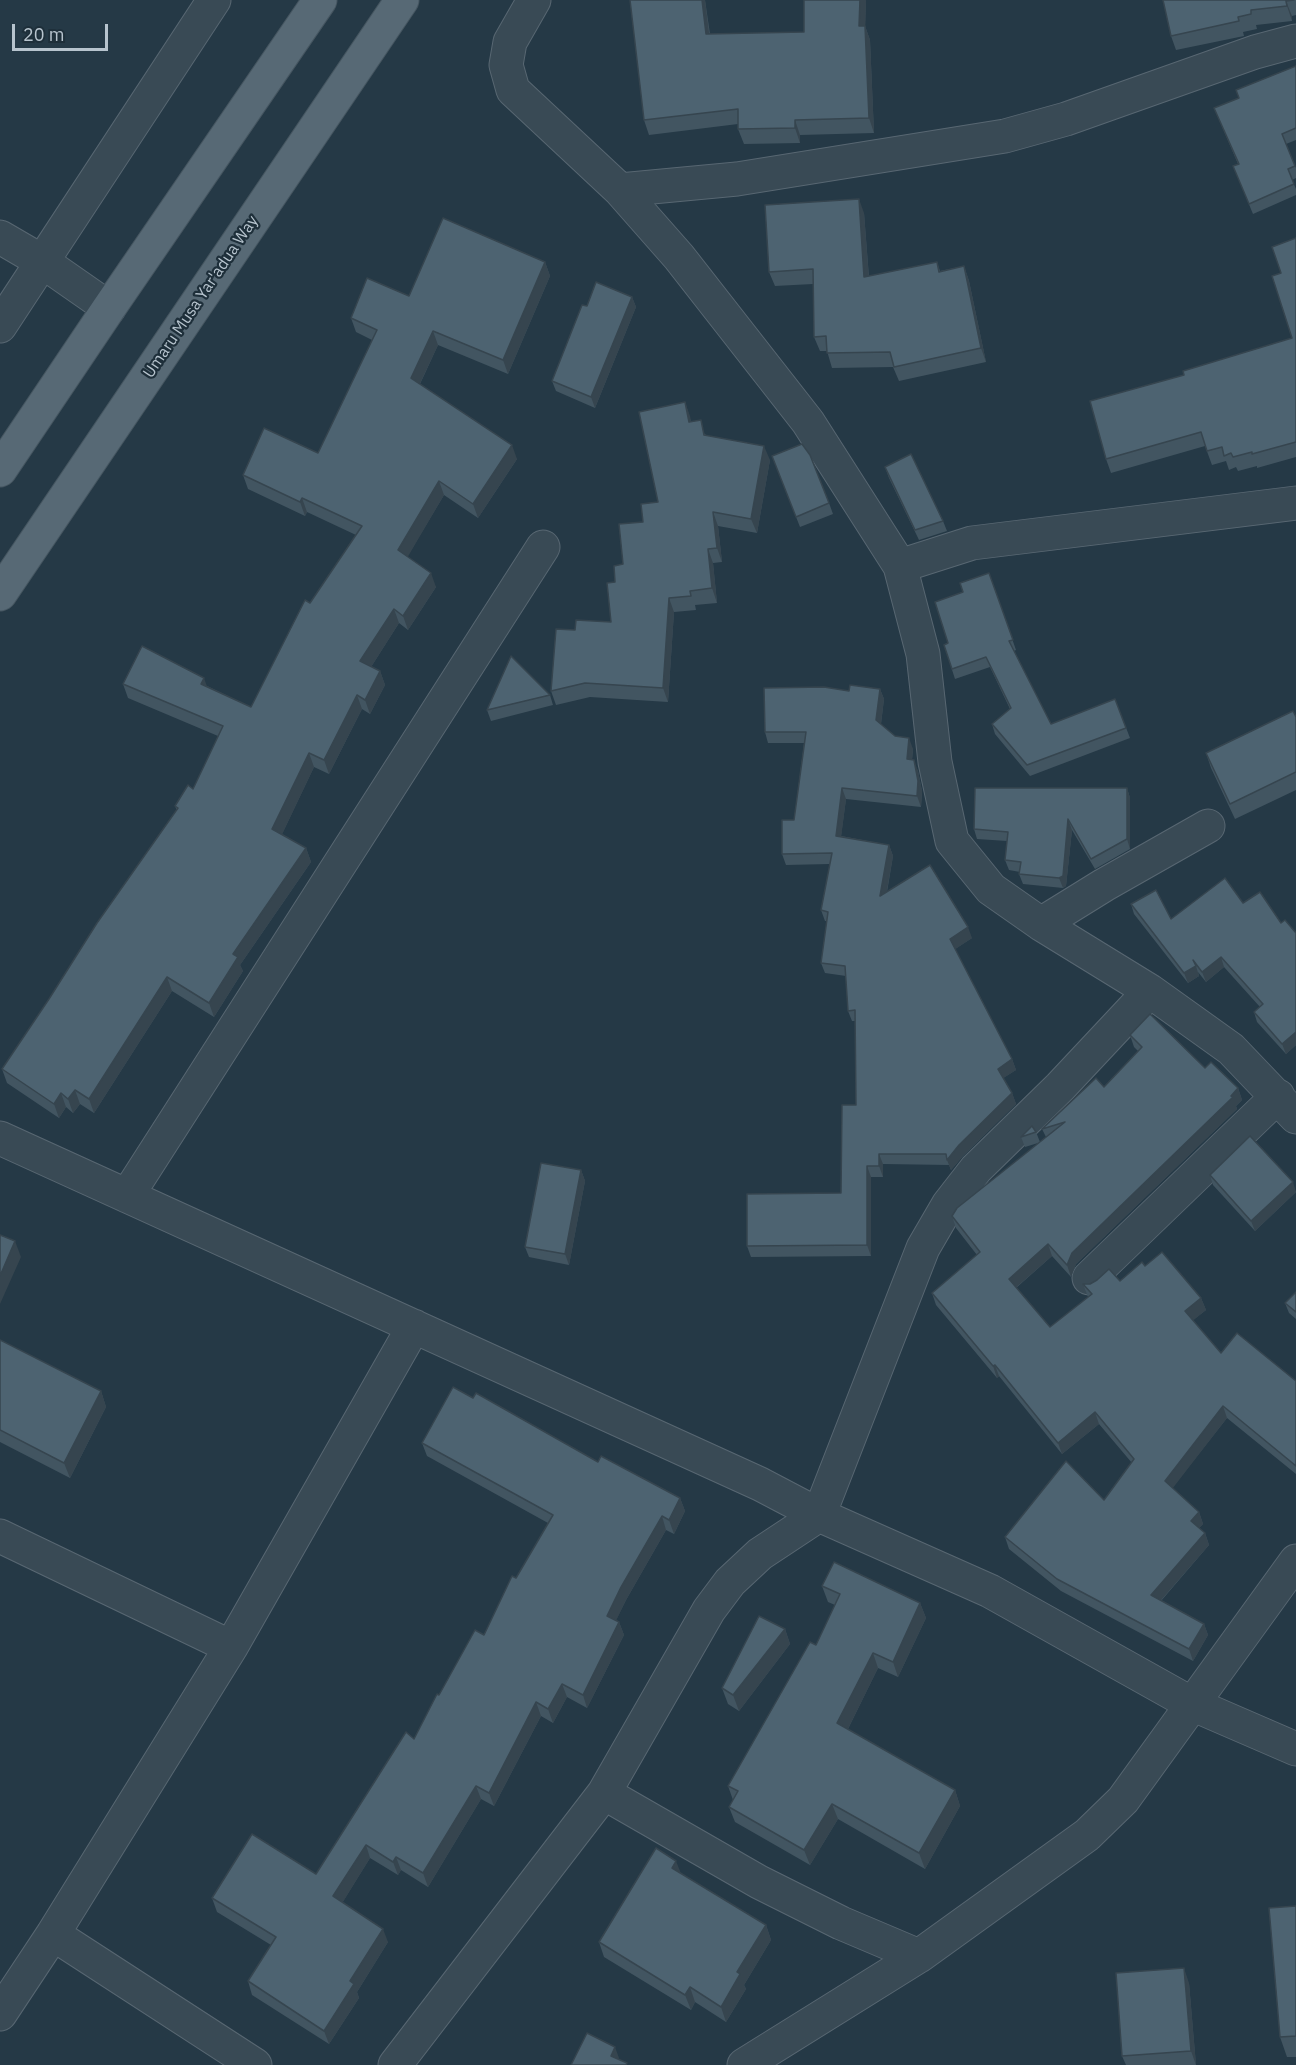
<!DOCTYPE html>
<style>
body{margin:0}
#map{position:relative;width:1296px;height:2065px;overflow:hidden;background:#253946;font-family:"IBM Plex Sans",sans-serif}
canvas{display:block}
.scale{position:absolute;left:12px;top:24px;width:96px;height:27px;box-sizing:border-box;border:3px solid #b7c4ce;border-top:0;padding-left:8px;font-size:18px;line-height:21px;white-space:nowrap;color:#b7c4ce;-webkit-text-stroke:4px #1e2f3a;paint-order:stroke}
</style>
<div id="map">
<canvas width="1296" height="2065"></canvas>
<div class="scale">20 m</div>
</div>
<script>
const ctx = document.querySelector('canvas').getContext('2d');
ctx.lineJoin = 'round';
const toPath = rows => new Path2D(rows.map(r => 'M' + r).join(''));
function trace(path, color, width, dash) { ctx.strokeStyle = color; ctx.lineWidth = width; ctx.lineCap = dash ? 'butt' : 'round'; ctx.setLineDash(dash || []); ctx.stroke(path); }
function fill(path, color) { ctx.fillStyle = color; ctx.fill(path, 'evenodd'); }
function label(font, color, halo, rows, align = 'center') {
  ctx.font = font + ' "IBM Plex Sans",sans-serif'; ctx.lineWidth = 4.5; ctx.setLineDash([]); ctx.textBaseline = 'middle'; ctx.strokeStyle = halo; ctx.fillStyle = color; for (const [text, x, y, turn = 0] of rows) {
    ctx.save(); ctx.translate(x, y); ctx.rotate((+turn || 0) * Math.PI / 180); ctx.textAlign = isNaN(turn) ? turn : align; if (halo) ctx.strokeText(text, 0, 0); ctx.fillText(text, 0, 0); ctx.restore();
  }
}
const minor = toPath([
 [534,0,510,42,506,65,513,90,620,190,679,257,808,422,900,566,923,654,935,762,952,841,991,889,1041,924,1150,991],
 [620,190,737,179,1005,136,1066,119,1255,52,1296,41],
 [0,237,43,262,109,308],
 [0,326,214,0],
 [900,566,972,543,1296,503],
 [1041,924,1104,885,1208,826],
 [0,1138,760,1484,819,1515,990,1591,1192,1704,1296,1749],
 [127,1196,543,547],
 [1089,1278,1278,1096],
 [0,1536,231,1647],
 [604,1793,759,1882,841,1923,919,1956],
 [53,1934,255,2065],
 [0,2014,53,1934,231,1647,414,1326],
 [395,2065,604,1793,709,1610,730,1582,760,1554,819,1515,923,1248,948,1205,976,1169,1060,1087,1150,991,1231,1049,1296,1117],
 [744,2065,919,1956,1087,1835,1123,1800,1296,1561]
]);
const primary = toPath([
 [0,470,109,308,320,0],
 [0,594,402,0]
]);
trace(minor, '#586772', 35);
trace(primary, '#465661', 35);
trace(minor, '#394a55', 33);
trace(primary, '#576975', 33);
fill(toPath([
 [630,0,705,0,710,34,804,32,866,0,865,26,870,40,874,133,800,135,800,143,744,144,738,129,738,124,649,135,644,120],
 [1163,0,1296,0,1296,15,1292,16,1292,21,1256,25,1257,29,1243,32,1244,36,1176,50,1171,36],
 [1296,66,1296,140,1286,144,1296,168,1296,178,1292,180,1296,189,1296,195,1253,214,1233,166,1238,164,1214,108,1239,98],
 [864,213,869,277,937,262,940,271,964,266,969,281,986,362,899,381,893,367,832,368,827,351,820,351,814,337,813,284,775,286,769,272],
 [1296,238,1296,457,1257,468,1257,466,1238,471,1236,467,1229,470,1226,461,1212,465,1205,446,1111,473,1106,459,1184,375,1292,338,1281,273],
 [545,262,550,276,508,374,438,345,420,384,517,459,478,518,444,495,407,557,436,587,408,630,399,623,371,667,380,671,385,685,370,714,362,709,329,774,314,767,282,834,306,848,311,862,240,965,243,971,214,1017,172,991,94,1113,80,1104,73,1113,66,1107,59,1118,7,1083,2,1069,177,811,175,806,193,789,218,736,128,698,123,684,207,686,251,707,310,603,356,535,307,512,305,516,248,489,243,475,318,453,372,340,356,332,351,318,409,296],
 [632,297,636,307,595,408,556,391,552,381],
 [685,402,691,422,706,435,770,460,757,533,718,526,722,562,713,563,717,603,695,605,696,610,674,612,668,702,590,697,556,705,551,691,575,630,611,622,615,582,643,522,658,502],
 [772,456,829,503,833,514,800,527],
 [885,467,943,521,947,531,919,540,889,478],
 [989,573,1016,650,1014,651,1051,724,1115,699,1130,738,1030,776,995,734,992,724,1010,709,990,667,955,679,944,645,948,643,963,592],
 [880,689,884,699,881,724,895,736,913,749,912,760,918,771,922,791,921,807,846,799,841,836,889,845,893,856,887,892,972,938,955,949,1012,1059,1016,1070,1003,1078,1012,1093,1016,1104,963,1156,951,1170,949,1165,883,1164,883,1177,871,1177,871,1256,751,1257,747,1246,841,1193,856,1105,855,1021,852,1021,848,1011,846,976,825,973,821,963,827,921,825,921,821,910,830,864,786,865,782,854,794,820,804,743,768,743,765,732,849,691],
 [550,695,553,705,491,721,487,710],
 [1296,717,1296,790,1235,819,1211,768,1206,753],
 [1127,788,1130,798,1130,849,1095,869,1072,830,1066,886,1063,888,1023,884,1019,874,1020,872,1009,870,1005,860,1007,841,977,839,974,829],
 [1243,903,1296,933,1296,1045,1286,1054,1257,1022,1254,1012,1260,1007,1224,967,1206,982,1198,972,1199,976,1188,983,1134,914,1131,904,1171,919],
 [1130,1035,1205,1068,1238,1088,1242,1100,1236,1106,1237,1109,1076,1264,1071,1277,1052,1256,1016,1288,1050,1327,1088,1297,1083,1284,1120,1281,1145,1266,1201,1298,1206,1310,1193,1320,1221,1353,1296,1381,1296,1474,1227,1418,1172,1488,1199,1512,1203,1524,1199,1528,1205,1533,1209,1545,1161,1601,1204,1624,1208,1635,1193,1661,1061,1591,1009,1549,1005,1537,1104,1500,1132,1463,1099,1424,1062,1454,999,1376,997,1378,936,1305,932,1293,977,1255,956,1228,952,1216,1038,1143,1025,1147,1021,1137,1036,1132,1040,1142,1046,1137,1042,1129,1104,1087,1138,1051,1134,1047],
 [581,1170,585,1181,569,1265,529,1257,525,1247],
 [1210,1175,1296,1191,1296,1192,1255,1231,1213,1185],
 [1296,1292,1296,1319,1289,1313,1285,1303],
 [0,1340,101,1391,106,1407,70,1478,0,1442],
 [473,1398,598,1462,680,1498,685,1511,674,1534,666,1530,626,1600,616,1620,619,1622,624,1635,587,1708,567,1697,553,1723,541,1716,494,1806,481,1799,428,1887,401,1870,398,1875,370,1858,342,1903,388,1942,357,1992,359,1998,329,2044,252,1995,248,1981,271,1945,217,1912,212,1898,316,1874,414,1739,439,1695,484,1635,516,1578,548,1523,427,1456,422,1443],
 [822,1586,920,1603,926,1618,898,1677,878,1668,848,1729,955,1790,960,1806,925,1869,838,1819,810,1865,735,1822,729,1807,733,1800,728,1786,816,1645,835,1605,828,1602],
 [785,1629,790,1644,739,1711,728,1704,722,1688],
 [681,1874,766,1925,771,1940,744,1985,746,1989,726,2022,695,2002,691,2010,604,1957,599,1942],
 [1296,1906,1296,2057,1287,2057,1280,2037],
 [1189,1983,1196,2065,1126,2065,1122,2056]
]), '#425561');
fill(toPath([
 [702,0,705,0,711,49,706,34],
 [860,0,866,0,865,41,859,26],
 [1286,1,1292,16,1292,21,1287,6],
 [865,26,870,40,874,133,869,118],
 [795,120,800,135,800,143,795,128],
 [859,199,864,213,870,292,864,277],
 [545,262,550,276,508,374,503,360],
 [964,266,969,281,986,362,981,348],
 [632,297,636,307,595,408,591,397],
 [433,331,438,345,416,392,411,378],
 [685,402,690,416,694,436,689,422],
 [512,445,517,459,478,518,473,504],
 [764,446,770,460,757,533,751,519],
 [439,481,444,495,403,565,398,550],
 [302,498,307,512,305,516,300,502],
 [713,512,718,526,722,562,717,548],
 [708,549,713,563,717,603,712,588],
 [431,573,436,587,408,630,403,616],
 [669,598,674,612,668,702,663,688],
 [394,609,399,623,366,675,360,661],
 [380,671,385,685,370,714,365,700],
 [204,678,209,692,201,684],
 [880,689,884,699,880,731,876,720],
 [357,695,362,709,329,774,324,760],
 [909,738,913,749,911,770,907,759],
 [309,753,314,767,278,843,272,829],
 [914,760,918,771,922,791,921,807,917,796],
 [842,788,846,799,840,846,836,836],
 [1127,788,1130,798,1130,849,1127,839],
 [1068,819,1072,830,1066,886,1063,888,1059,878],
 [889,845,893,856,884,907,880,896],
 [306,848,311,862,240,965,243,971,214,1017,209,1003,233,954],
 [968,927,972,938,954,950,950,939],
 [1221,957,1224,967,1206,982,1202,972],
 [1196,966,1199,976,1188,983,1184,973],
 [167,977,172,991,94,1113,89,1099],
 [1296,1032,1296,1045,1286,1054,1282,1044],
 [1012,1059,1016,1070,1002,1079,998,1069],
 [1238,1088,1242,1100,1236,1106,1237,1109,1076,1264,1071,1277,1067,1265,1072,1253,1231,1096],
 [75,1090,80,1104,73,1113,68,1099],
 [61,1093,66,1107,59,1118,54,1104],
 [1012,1093,1016,1104,963,1156,951,1170,947,1160,959,1145],
 [879,1154,883,1164,883,1177,879,1166],
 [867,1166,871,1177,871,1256,867,1245],
 [581,1170,585,1181,569,1265,565,1254],
 [1293,1182,1296,1192,1255,1231,1251,1221],
 [15,1241,21,1257,0,1304,0,1276],
 [1048,1244,1052,1256,1013,1290,1009,1279],
 [1201,1298,1206,1310,1190,1323,1185,1311],
 [995,1365,999,1376,997,1378,993,1366],
 [101,1391,106,1407,70,1478,64,1463],
 [1223,1406,1227,1418,1169,1493,1165,1481],
 [1095,1412,1099,1424,1062,1454,1058,1443],
 [680,1498,685,1511,674,1534,669,1520],
 [1199,1512,1203,1524,1195,1533,1191,1521],
 [662,1516,666,1530,626,1600,612,1629,607,1616,621,1587],
 [1205,1533,1209,1545,1155,1607,1151,1595],
 [920,1603,926,1618,898,1677,893,1662],
 [619,1622,624,1635,587,1708,583,1695],
 [1204,1624,1208,1635,1193,1661,1189,1649],
 [785,1629,790,1644,739,1711,733,1695],
 [873,1653,878,1668,843,1739,837,1723],
 [562,1684,567,1697,553,1723,548,1709],
 [536,1702,541,1716,494,1806,489,1793],
 [476,1786,481,1799,428,1887,423,1873],
 [955,1790,960,1806,925,1869,919,1853],
 [832,1804,838,1819,810,1865,804,1850],
 [366,1845,370,1858,338,1910,333,1896],
 [396,1857,401,1870,398,1875,393,1862],
 [676,1861,682,1876,672,1868],
 [766,1925,771,1940,744,1985,746,1989,726,2022,721,2007,737,1972],
 [383,1929,388,1942,357,1992,359,1998,329,2044,324,2031,350,1981],
 [1184,1968,1189,1983,1196,2065,1191,2051],
 [690,1987,695,2002,691,2010,685,1995],
 [615,2047,619,2058,615,2065,611,2056]
]), '#36454f');
const building = toPath([
 [630,0,702,0,706,34,804,32,804,0,860,0,859,26,865,26,869,118,795,120,795,128,738,129,738,109,644,120,630,0],
 [1163,0,1294,0,1286,1,1287,6,1251,10,1251,14,1238,17,1239,21,1171,36,1163,0],
 [1296,66,1296,128,1282,134,1295,166,1288,169,1294,184,1249,204,1233,166,1239,164,1214,108,1239,98,1236,90,1296,66],
 [859,199,864,277,937,262,939,272,964,266,981,348,894,367,890,352,827,353,826,336,814,337,813,269,769,272,765,205,859,199],
 [443,218,545,262,503,360,433,331,411,378,512,445,473,504,439,481,398,550,431,573,403,616,394,609,360,661,380,671,365,700,357,695,324,760,309,753,272,829,306,848,233,954,238,957,209,1003,167,977,89,1099,75,1090,68,1099,61,1093,54,1104,2,1069,49,999,97,923,178,808,175,806,188,785,193,789,223,726,123,684,142,646,204,678,201,684,251,707,305,600,310,603,362,526,302,498,300,502,243,475,264,428,318,453,377,330,351,318,367,278,409,296,443,218],
 [1296,238,1296,442,1252,454,1252,452,1233,457,1231,453,1224,456,1222,447,1207,451,1201,432,1106,459,1090,401,1184,375,1183,371,1292,338,1272,276,1281,273,1272,247,1296,238],
 [596,282,632,297,591,397,552,381,582,305,587,306,596,282],
 [685,402,689,422,701,420,704,435,764,446,751,519,713,512,717,548,708,549,712,588,690,591,691,596,669,598,663,688,585,683,551,691,556,629,575,630,576,620,611,622,607,583,615,582,614,566,623,564,619,524,643,522,641,504,658,502,639,412,685,402],
 [802,444,810,455,829,503,796,517,772,456,802,444],
 [911,454,943,521,915,530,885,467,911,454],
 [989,573,1013,640,1009,641,1051,724,1115,699,1126,728,1027,765,992,724,1011,708,986,657,952,669,944,645,948,643,935,602,963,592,960,583,989,573],
 [511,656,550,695,487,710,511,656],
 [850,685,880,689,876,720,895,736,909,738,907,759,914,760,918,781,917,796,842,788,836,836,889,845,880,896,930,865,968,927,950,939,1012,1059,998,1069,1012,1093,959,1145,947,1160,946,1154,879,1154,879,1166,867,1166,867,1245,747,1246,747,1194,841,1193,842,1105,856,1105,855,1010,848,1011,845,966,821,963,828,912,821,910,832,853,782,854,782,820,794,820,806,732,765,732,764,688,824,687,849,691,850,685],
 [1293,711,1296,717,1296,772,1230,804,1206,753,1293,711],
 [975,788,1127,788,1127,839,1091,859,1068,819,1063,876,1059,878,1019,874,1021,862,1005,860,1008,832,974,829,975,788],
 [1225,878,1243,903,1260,892,1281,923,1285,920,1296,933,1296,1032,1282,1044,1254,1012,1263,1004,1221,957,1202,972,1193,960,1196,966,1184,973,1131,904,1156,890,1171,919,1225,878],
 [1150,1014,1205,1068,1211,1062,1238,1088,1231,1096,1233,1097,1072,1253,1067,1265,1048,1244,1009,1279,1050,1327,1092,1294,1083,1284,1090,1284,1097,1280,1109,1269,1120,1281,1142,1262,1145,1266,1162,1252,1201,1298,1185,1311,1221,1353,1237,1333,1296,1381,1296,1466,1223,1406,1165,1481,1199,1512,1191,1521,1205,1533,1151,1595,1204,1624,1189,1649,1057,1579,1005,1537,1066,1461,1104,1500,1134,1459,1095,1412,1058,1443,995,1365,993,1366,932,1293,980,1252,952,1216,957,1208,1065,1122,1042,1129,1096,1078,1104,1087,1142,1047,1130,1035,1150,1014],
 [1032,1126,1036,1132,1021,1137,1032,1126],
 [1250,1136,1293,1182,1251,1221,1210,1175,1250,1136],
 [541,1163,581,1170,565,1254,525,1247,541,1163],
 [0,1235,15,1241,0,1276,0,1235],
 [1296,1292,1296,1312,1285,1303,1296,1292],
 [0,1340,101,1391,64,1463,0,1430,0,1340],
 [453,1387,473,1398,476,1393,598,1462,601,1456,680,1498,669,1520,662,1516,621,1587,607,1616,619,1622,583,1695,562,1684,548,1709,536,1702,489,1793,476,1786,423,1873,396,1857,393,1862,366,1845,333,1896,383,1929,350,1981,354,1984,324,2031,248,1981,276,1937,212,1898,252,1834,316,1874,406,1732,414,1739,437,1694,439,1695,475,1630,484,1635,512,1576,516,1578,553,1515,422,1443,453,1387],
 [834,1562,920,1603,893,1662,873,1653,837,1723,955,1790,919,1853,832,1804,804,1850,729,1807,738,1791,728,1786,810,1642,816,1645,840,1594,822,1586,834,1562],
 [759,1616,785,1629,733,1695,722,1688,759,1616],
 [656,1848,676,1861,672,1868,766,1925,737,1972,740,1974,721,2007,690,1987,685,1995,599,1942,656,1848],
 [1296,1906,1296,2036,1280,2037,1269,1908,1296,1906],
 [1184,1968,1191,2051,1122,2056,1116,1973,1184,1968],
 [587,2033,615,2047,611,2056,627,2063,626,2065,571,2065,587,2033]
]);
fill(building, '#4d6371');
trace(building, '#36454f', 1.5);
label('16px', '#b7c4ce', '#1e2f3a', [
 ["Umaru Musa Yar'adua Way",201,297,-56]
]);
</script>
